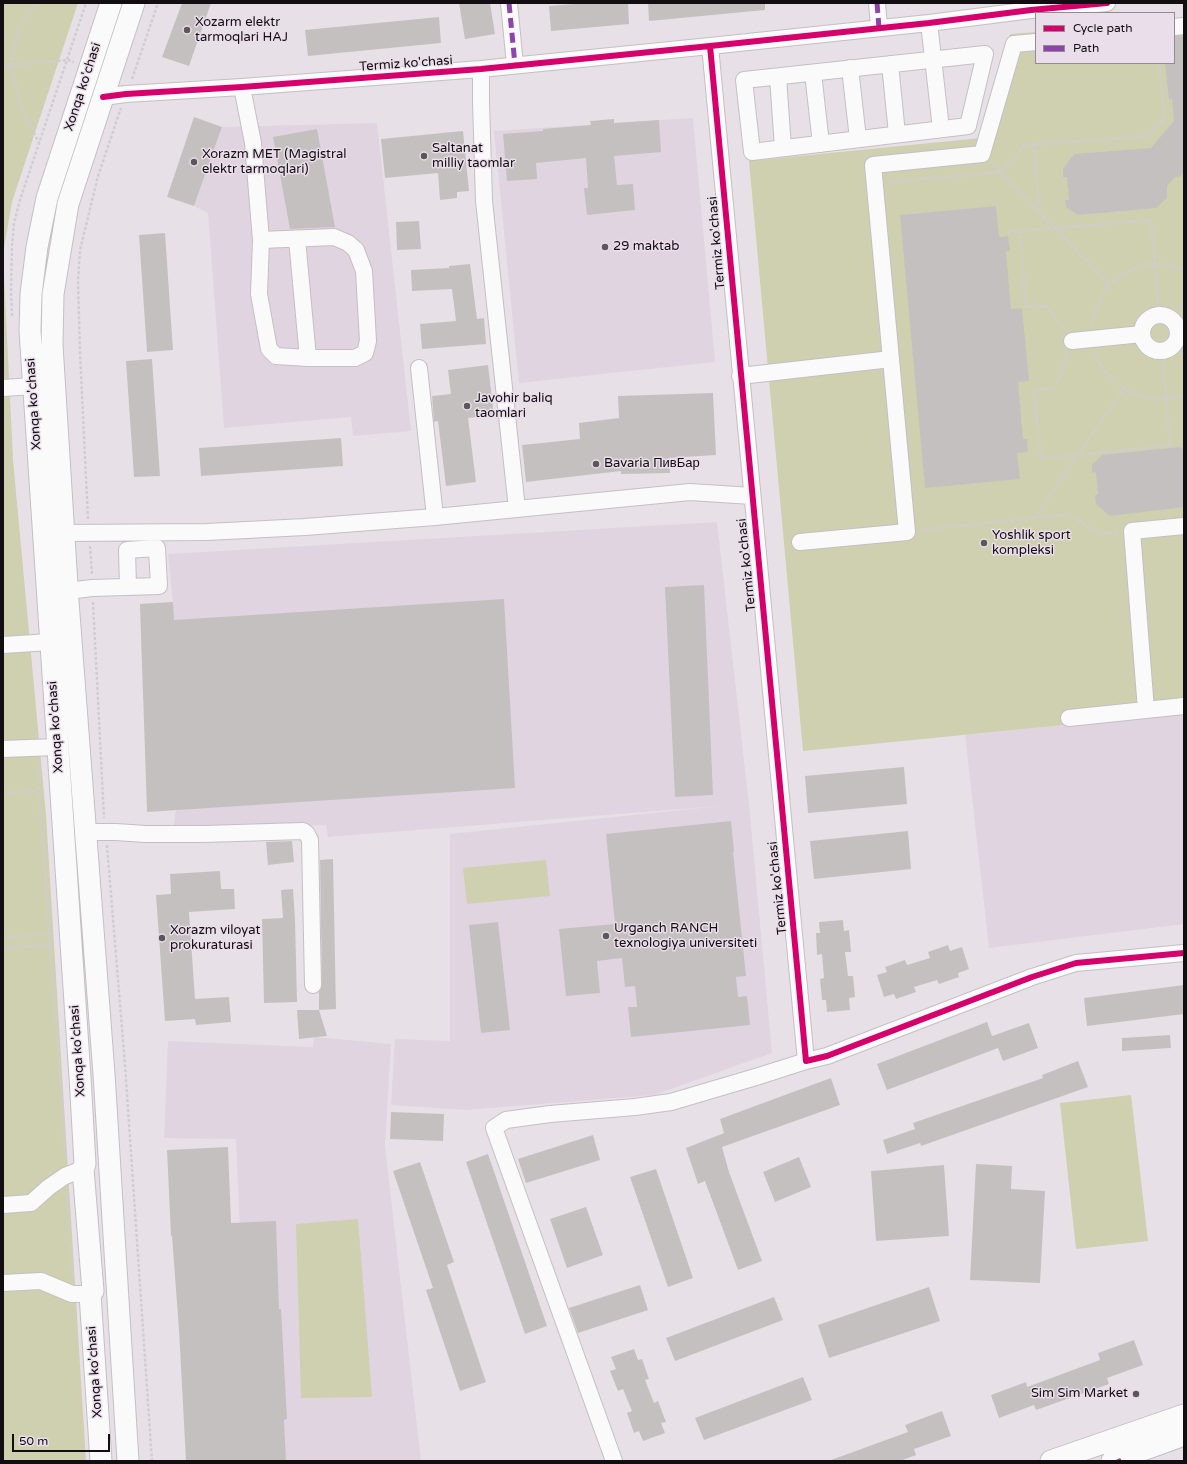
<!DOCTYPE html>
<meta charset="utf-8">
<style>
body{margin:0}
#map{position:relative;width:1187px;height:1464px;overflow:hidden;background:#e7e1e7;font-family:"Varela Round",sans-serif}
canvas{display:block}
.frame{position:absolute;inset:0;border:4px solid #110d11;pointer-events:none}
.legend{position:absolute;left:1035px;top:12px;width:140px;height:52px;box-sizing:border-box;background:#eadeea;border:1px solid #938a93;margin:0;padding:5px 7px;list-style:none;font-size:12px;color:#110d11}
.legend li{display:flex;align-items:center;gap:8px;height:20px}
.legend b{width:20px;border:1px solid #938a93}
.scale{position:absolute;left:12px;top:1434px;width:98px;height:18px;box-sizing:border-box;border:2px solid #110d11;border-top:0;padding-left:5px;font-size:12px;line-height:14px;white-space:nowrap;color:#110d11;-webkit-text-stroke:3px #eadeea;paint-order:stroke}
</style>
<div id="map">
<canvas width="1187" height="1464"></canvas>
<div class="frame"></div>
<ul class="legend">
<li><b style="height:5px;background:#d6006c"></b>Cycle path</li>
<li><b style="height:5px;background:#8e44ad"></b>Path</li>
</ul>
<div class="scale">50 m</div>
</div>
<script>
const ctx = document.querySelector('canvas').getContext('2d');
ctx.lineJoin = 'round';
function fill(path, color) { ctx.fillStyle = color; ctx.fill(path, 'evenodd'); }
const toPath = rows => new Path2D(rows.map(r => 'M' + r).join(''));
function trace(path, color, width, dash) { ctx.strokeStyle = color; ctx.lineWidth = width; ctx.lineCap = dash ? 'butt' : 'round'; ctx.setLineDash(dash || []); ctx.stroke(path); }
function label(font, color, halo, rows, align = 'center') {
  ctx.font = font + ' "Varela Round",sans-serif'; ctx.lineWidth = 3; ctx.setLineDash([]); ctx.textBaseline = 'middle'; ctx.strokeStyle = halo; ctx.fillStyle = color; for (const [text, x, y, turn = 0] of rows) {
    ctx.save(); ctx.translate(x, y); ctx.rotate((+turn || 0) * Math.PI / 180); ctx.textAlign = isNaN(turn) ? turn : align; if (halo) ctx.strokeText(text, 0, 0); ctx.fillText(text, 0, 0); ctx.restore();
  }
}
fill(toPath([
 [693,118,715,362,519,383,494,131],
 [377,123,411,431,353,436,351,417,224,428,208,213,194,206,222,127],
 [717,522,749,804,772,1053,654,1095,465,1110,391,1105,395,1039,450,1041,450,834,720,806,328,837,326,825,173,833,176,809,143,699,140,604,173,602,168,554],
 [1184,713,1184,924,989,948,965,735],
 [314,1037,391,1044,385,1146,421,1461,250,1461,236,1139,164,1138,168,1041,313,1047]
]), '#e0d4e1');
fill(toPath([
 [3,3,78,3,12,202,3,254,13,460,46,815,86,1461,3,1461],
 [1184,19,1184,713,803,751,749,161,981,138,1010,34,1036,32,1036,63,1174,63,1174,20],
 [546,860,550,896,467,904,463,868],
 [1131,1095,1148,1241,1076,1249,1060,1103],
 [358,1219,372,1397,301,1398,296,1224]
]), '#cfd0b0');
fill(toPath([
 [182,3,211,3,189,66,162,57],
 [459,3,490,3,495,34,465,39],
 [587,3,628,3,629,24,551,31,549,6],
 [648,3,765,3,765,10,649,21],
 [439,17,441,43,308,56,305,30],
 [1174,36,1184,36,1184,172,1181,176,1175,177,1167,186,1167,198,1156,208,1078,215,1066,207,1065,200,1069,200,1067,177,1063,177,1063,169,1074,154,1151,148,1174,121,1172,99,1169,100,1165,63,1174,63],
 [194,117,222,127,194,206,167,197],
 [614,119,614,123,659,120,661,152,614,156,617,185,633,184,635,210,587,215,584,188,588,188,586,158,536,163,537,179,507,181,503,134,543,131,543,129,591,125,590,121],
 [317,129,335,227,290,229,273,137],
 [463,131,469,191,457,192,457,198,440,200,438,173,385,178,381,139],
 [996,206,999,237,1008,236,1010,251,1006,252,1011,309,1022,308,1029,381,1018,382,1023,439,1027,439,1028,452,1017,453,1020,479,925,488,900,215],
 [419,221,421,249,397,250,396,222],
 [165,233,173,350,147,352,139,235],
 [470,264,477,319,484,318,486,344,422,349,420,324,456,321,452,289,412,291,411,270,449,268,449,266],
 [152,359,160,476,134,477,126,361],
 [488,365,494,415,468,418,476,482,446,486,438,421,434,422,432,396,451,394,448,370],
 [713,393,716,455,669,458,670,473,621,474,621,471,526,482,522,445,580,439,579,423,619,418,618,396],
 [341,438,343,466,201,476,199,448],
 [1180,447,1184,450,1184,507,1110,516,1096,504,1095,495,1098,495,1096,472,1092,473,1092,465,1102,455],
 [704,585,713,795,675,797,665,587],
 [504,599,515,788,147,812,140,604,173,602,174,620],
 [904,767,907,804,808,813,805,776],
 [731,821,734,851,733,852,746,976,736,977,738,997,747,996,750,1025,631,1037,628,1007,637,1007,635,986,625,987,622,958,597,961,600,993,566,996,559,929,615,924,606,834],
 [908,831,911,869,814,879,810,841],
 [292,841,294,862,268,865,266,842],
 [333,859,336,1009,319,1010,319,992,322,985,320,860],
 [220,871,221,889,234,889,235,909,189,912,195,999,229,997,231,1022,196,1025,195,1019,165,1021,156,895,171,894,170,874],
 [293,889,295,919,297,1002,264,1003,262,919,283,918,281,890],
 [843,920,844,931,849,930,851,952,845,952,848,976,853,976,855,997,849,998,850,1010,827,1012,826,1000,822,1000,820,979,824,978,822,954,817,955,816,933,820,933,819,922],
 [498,922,510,1030,481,1033,469,925],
 [948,945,950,951,962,947,969,969,958,973,959,977,939,984,937,980,914,987,916,992,896,999,894,994,884,997,877,975,887,972,885,967,905,960,907,965,930,958,928,952],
 [1184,985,1184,1014,1087,1026,1084,998],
 [297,1010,319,1010,327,1036,299,1039],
 [987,1022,992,1036,1029,1023,1038,1048,1003,1061,998,1048,887,1090,877,1064],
 [1170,1035,1171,1048,1122,1051,1122,1038],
 [1078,1061,1088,1087,921,1146,920,1143,887,1154,883,1140,915,1129,913,1123,1043,1078,1042,1075],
 [831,1078,840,1105,722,1147,729,1172,762,1261,738,1270,705,1181,698,1184,686,1148,724,1133,720,1119],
 [391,1112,444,1114,443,1141,390,1139],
 [593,1135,600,1160,526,1183,518,1159],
 [228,1147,231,1223,276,1221,279,1309,281,1309,287,1419,284,1420,286,1461,186,1461,179,1330,172,1236,171,1236,167,1150],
 [488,1154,547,1326,525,1334,466,1162],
 [799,1157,811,1187,775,1202,763,1172],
 [420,1162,454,1262,447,1265,486,1382,460,1391,426,1290,433,1288,393,1171],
 [976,1164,1012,1166,1011,1189,1045,1191,1040,1283,970,1280],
 [944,1165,949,1236,876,1241,871,1171],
 [656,1169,693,1278,668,1287,630,1177],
 [586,1207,603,1255,567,1268,550,1219],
 [640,1285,648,1310,578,1333,569,1308],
 [929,1287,940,1321,829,1358,818,1325],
 [774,1297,783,1320,675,1361,666,1338],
 [1134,1340,1143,1365,1107,1378,1109,1384,1036,1410,1034,1405,999,1418,991,1395,1026,1382,1027,1387,1100,1360,1098,1353],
 [634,1349,638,1360,642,1359,649,1379,645,1380,654,1403,658,1401,666,1422,661,1423,665,1433,643,1441,639,1431,634,1433,627,1413,632,1411,623,1389,618,1391,610,1371,616,1369,611,1357],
 [803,1377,812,1400,704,1440,695,1418],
 [942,1411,951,1436,914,1449,916,1455,900,1461,832,1461,831,1460,908,1432,905,1425]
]), '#c5c0c0');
const minor = toPath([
 [509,3,515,65],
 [877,3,879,28],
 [929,23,941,129],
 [1174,27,1184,26],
 [710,46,806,1061,827,1056,1032,977,1076,963,1184,953],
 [985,54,968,126,752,152,744,80,985,54],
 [890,64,897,134],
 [850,68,858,139],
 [481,69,481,102,484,201,517,509],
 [813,73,821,144],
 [778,77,783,148],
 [242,87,253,143,261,240,259,294,269,349,276,356,308,358,355,358,365,353,368,341,364,271,356,250,348,243,334,237,261,240],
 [103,97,126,94,242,87,481,69,710,46,929,23,1031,10,1107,3],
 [297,239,308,358],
 '1142 333a18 18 0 1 1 36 0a18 18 0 1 1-36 0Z',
 [1072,341,1142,334],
 [419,368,435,517],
 [740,376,891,359],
 [3,388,33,386],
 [64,533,207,532,305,527,435,517,690,492,752,496],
 [800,542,907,532,873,165,982,154,1014,44,1036,42],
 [68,591,92,588,159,586,157,548,127,550,128,587],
 [3,645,50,642],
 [1146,710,1132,531,1184,526],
 [1069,718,1184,706],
 [3,749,57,747],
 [86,832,116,832,145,834,204,834,303,831,307,834,310,840,313,985],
 [3,1205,31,1203,49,1187,65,1176,83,1169],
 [3,1283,41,1281,72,1294,90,1294],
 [614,1461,494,1128,506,1120,550,1114,635,1107,671,1102,759,1076,806,1061]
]);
const major = toPath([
 [101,1461,90,1294,93,1291,83,1169,85,1164,80,1077,30,331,31,294,37,247,47,198,111,3],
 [128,1461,104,1074,68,601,52,345,53,294,68,204,134,3],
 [1051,1461,1184,1415],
 [1112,1461,1184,1435]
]);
trace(minor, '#c4bfc4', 18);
trace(major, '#c4bfc4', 23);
trace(toPath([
 [36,3,19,26,11,65,20,104,39,143],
 [3,66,68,60,74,62],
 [132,79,158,3],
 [1034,144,1039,211],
 [991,162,1109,284],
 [889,182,1001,172,1025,145,1147,136,1164,119,1159,63],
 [1020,231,1026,307,1046,306,1065,331],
 [1008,232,1151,220,1159,315],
 [12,316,11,290,12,246,14,223,20,200,86,3],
 [1170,318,1184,301],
 [1092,326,1095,311,1101,295,1109,284,1122,274,1146,264,1164,264,1184,269],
 [1173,344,1184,352],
 [1068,353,1055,388,1034,390,1041,459,1170,445,1162,351],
 [1095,353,1100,364,1111,378,1124,388,1136,395,1151,399,1166,399,1184,395],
 [1035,518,1124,388],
 [88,519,80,353,78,281,80,250,98,176,121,108],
 [921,530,1069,514,1099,534,1119,532],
 [90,546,92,575],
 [93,602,104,818],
 [40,762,39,791,66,1158],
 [3,793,38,791],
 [107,845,125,1065,152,1461],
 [3,937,50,934],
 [3,948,50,945],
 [66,1192,70,1230],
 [71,1245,73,1280]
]), '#d0cdd0', 2.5, [3, 2]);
trace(minor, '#fbfafb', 16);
trace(major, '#fbfafb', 21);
trace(toPath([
 [509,3,515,65],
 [877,3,879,28],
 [1118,1459,1119,1461]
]), '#8e44ad', 5, [10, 5]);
trace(toPath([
 [710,46,806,1061,827,1056,1032,977,1076,963,1184,953],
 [103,97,126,94,242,87,481,69,710,46,929,23,1031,10,1107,3]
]), '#d6006c', 6);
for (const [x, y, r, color] of [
 [187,30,4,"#5c575c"],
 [424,156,4,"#5c575c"],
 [194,162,4,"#5c575c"],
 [605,247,4,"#5c575c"],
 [467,406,4,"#5c575c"],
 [596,464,4,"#5c575c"],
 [984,543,4,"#5c575c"],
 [606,936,4,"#5c575c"],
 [162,938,4,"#5c575c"],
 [1136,1394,4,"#5c575c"]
]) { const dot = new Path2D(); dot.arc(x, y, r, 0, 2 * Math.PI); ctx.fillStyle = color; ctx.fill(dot); trace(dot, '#eadeea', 1.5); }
label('13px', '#110d11', '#eadeea', [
 ["Xozarm elektr",195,23],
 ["tarmoqlari HAJ",195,38],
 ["Saltanat",432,149],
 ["milliy taomlar",432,164],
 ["Xorazm MET (Magistral",202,155],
 ["elektr tarmoqlari)",202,170],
 ["29 maktab",613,247],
 ["Javohir baliq",475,399],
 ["taomlari",475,414],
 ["Bavaria ПивБар",604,464],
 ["Yoshlik sport",992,536],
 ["kompleksi",992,551],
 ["Urganch RANCH",614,929],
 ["texnologiya universiteti",614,944],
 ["Xorazm viloyat",170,931],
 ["prokuraturasi",170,946],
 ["Sim Sim Market",1128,1394,"right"]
], 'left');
label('13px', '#110d11', '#eadeea', [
 ["Termiz ko'chasi",406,64,-4],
 ["Xonqa ko'chasi",83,87,-72],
 ["Termiz ko'chasi",717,243,-95],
 ["Xonqa ko'chasi",34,404,-94],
 ["Termiz ko'chasi",747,565,-96],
 ["Xonqa ko'chasi",56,727,-94],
 ["Termiz ko'chasi",778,888,-96],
 ["Xonqa ko'chasi",78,1051,-94],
 ["Xonqa ko'chasi",95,1372,-94]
]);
</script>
